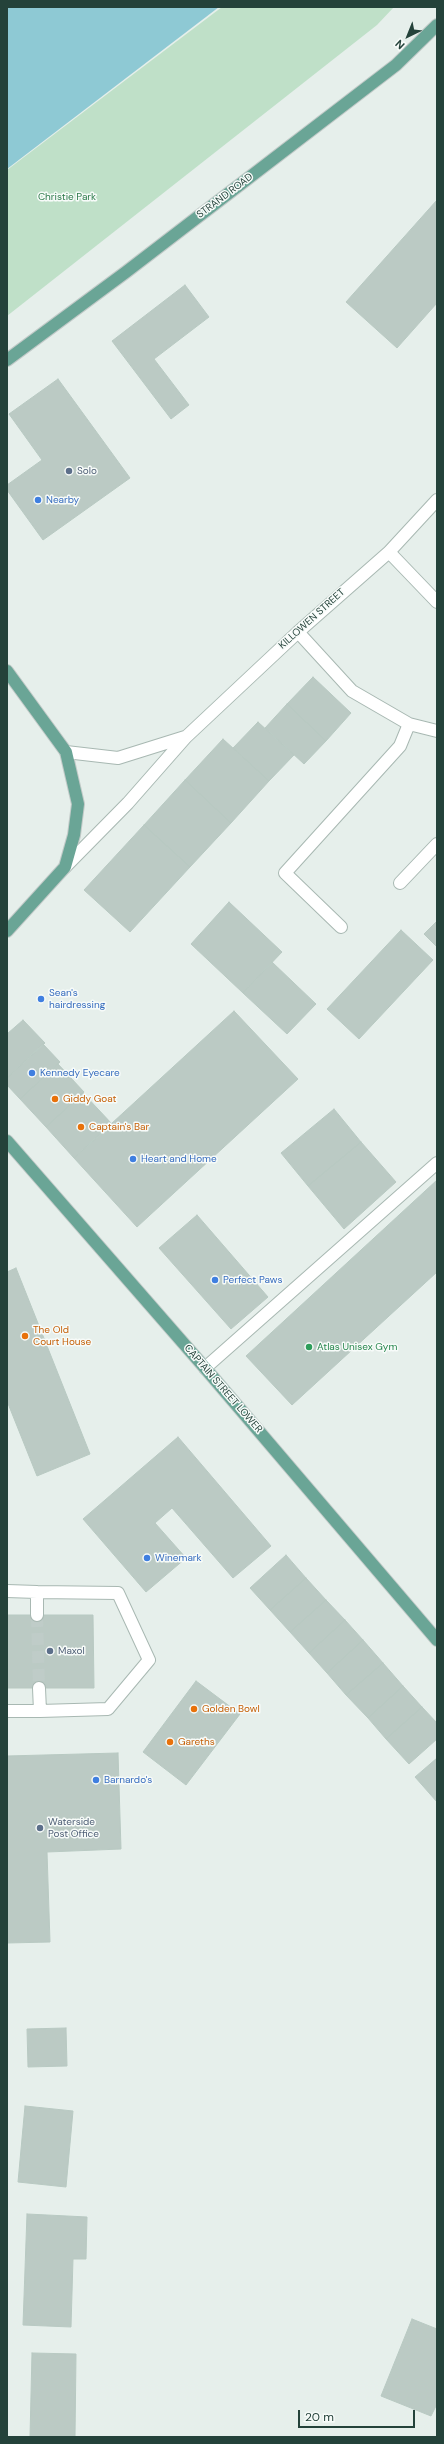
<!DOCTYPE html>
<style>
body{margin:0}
#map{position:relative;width:444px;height:2444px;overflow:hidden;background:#e6efeb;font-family:"DM Sans",sans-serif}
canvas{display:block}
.frame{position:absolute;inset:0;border:8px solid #24423a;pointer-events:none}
.north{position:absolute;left:388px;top:16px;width:40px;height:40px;-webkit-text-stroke:3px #f7fbf9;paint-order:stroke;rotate:223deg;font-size:11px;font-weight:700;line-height:16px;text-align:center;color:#24423a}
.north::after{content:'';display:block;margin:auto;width:14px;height:18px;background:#24423a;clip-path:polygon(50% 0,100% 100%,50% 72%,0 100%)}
.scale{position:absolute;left:298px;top:2410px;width:117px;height:18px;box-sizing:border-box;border:2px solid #24423a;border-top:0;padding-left:5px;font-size:12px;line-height:14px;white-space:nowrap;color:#24423a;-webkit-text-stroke:3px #f7fbf9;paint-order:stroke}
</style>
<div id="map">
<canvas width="444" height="2444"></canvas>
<div class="frame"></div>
<div class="north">N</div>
<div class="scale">20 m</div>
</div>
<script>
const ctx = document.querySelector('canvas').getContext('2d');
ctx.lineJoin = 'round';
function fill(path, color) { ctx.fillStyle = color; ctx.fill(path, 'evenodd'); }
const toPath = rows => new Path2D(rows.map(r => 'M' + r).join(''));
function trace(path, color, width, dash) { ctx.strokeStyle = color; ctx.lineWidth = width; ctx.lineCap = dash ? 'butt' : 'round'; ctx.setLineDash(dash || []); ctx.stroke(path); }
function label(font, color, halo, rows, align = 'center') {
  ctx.font = font + ' "DM Sans",sans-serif'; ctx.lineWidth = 3; ctx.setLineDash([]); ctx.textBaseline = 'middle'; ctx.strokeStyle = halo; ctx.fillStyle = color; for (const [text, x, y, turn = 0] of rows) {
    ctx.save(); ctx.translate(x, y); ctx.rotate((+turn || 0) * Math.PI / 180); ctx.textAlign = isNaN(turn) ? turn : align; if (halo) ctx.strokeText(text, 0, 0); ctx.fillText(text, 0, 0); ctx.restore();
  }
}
fill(toPath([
 [222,7,394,7,377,25,7,316,7,170]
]), '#bfe0c8');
fill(toPath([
 [7,7,219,7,7,169]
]), '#8ec9d4');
const building = toPath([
 [437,200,437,303,397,348,346,302,437,200],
 [185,285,209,317,154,359,189,405,171,419,112,341,185,285],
 [58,379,130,478,43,540,7,490,7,485,42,460,9,414,58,379],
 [313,677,351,713,326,741,287,704,313,677],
 [287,704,326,741,304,764,265,728,287,704],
 [258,722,294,755,269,781,233,748,258,722],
 [223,739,269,781,231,823,185,780,223,739],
 [185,780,231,823,190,867,144,825,185,780],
 [144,825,190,867,130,932,84,890,144,825],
 [229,902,282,952,243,993,191,944,229,902],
 [437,921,437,947,424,934,437,921],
 [401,930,433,960,359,1039,327,1009,401,930],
 [272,962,316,1004,287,1034,243,993,272,962],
 [234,1011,298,1079,137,1227,74,1158,234,1011],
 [23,1020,45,1043,7,1078,7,1034,23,1020],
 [43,1044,60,1062,20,1099,7,1085,7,1078,43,1044],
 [58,1064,84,1092,46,1127,20,1099,58,1064],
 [83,1093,112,1124,74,1158,46,1127,83,1093],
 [334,1109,361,1142,308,1186,281,1153,334,1109],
 [361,1142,396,1182,344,1229,308,1186,361,1142],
 [437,1180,437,1272,292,1405,246,1356,437,1180],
 [197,1215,268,1297,231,1329,159,1248,197,1215],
 [16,1268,90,1454,37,1476,7,1401,7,1272,16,1268],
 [178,1437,271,1546,233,1578,172,1508,155,1523,186,1558,146,1592,83,1519,178,1437],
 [286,1555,306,1578,270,1610,250,1588,286,1555],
 [306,1578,326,1600,290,1632,270,1610,306,1578],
 [326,1600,345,1620,309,1653,290,1632,326,1600],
 [7,1615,93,1615,94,1688,7,1688,7,1615],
 [345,1620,363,1640,327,1673,309,1653,345,1620],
 [363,1640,383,1663,346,1695,327,1673,363,1640],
 [383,1663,403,1686,368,1718,346,1695,383,1663],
 [196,1681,240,1714,186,1785,143,1752,196,1681],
 [403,1686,422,1707,386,1739,368,1718,403,1686],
 [422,1707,437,1723,437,1739,409,1764,386,1739,422,1707],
 [118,1753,121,1849,47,1852,50,1942,7,1943,7,1756,118,1753],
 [437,1758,437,1802,415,1777,437,1758],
 [66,2028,67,2066,28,2067,27,2029,66,2028],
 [25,2106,73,2111,66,2187,18,2182,25,2106],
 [27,2214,87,2217,86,2259,73,2259,71,2327,23,2325,27,2214],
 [412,2319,437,2329,437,2404,431,2416,381,2396,412,2319],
 [32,2353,76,2354,75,2437,30,2437,32,2353]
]);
fill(building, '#bbcac4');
trace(building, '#b8c9c2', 1);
trace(toPath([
 [37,1615,39,1688]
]), '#bfccc8', 12, [12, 6]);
const minor = toPath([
 [389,552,437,602],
 [298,632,352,691,409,724,400,746,285,873,341,927],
 [409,724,437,731],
 [66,752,118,758,185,737],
 [65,867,128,803,186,737,298,632,389,552,437,500],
 [400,883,437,844],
 [205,1368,437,1163],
 [7,1591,37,1592,37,1615],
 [37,1592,118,1593,149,1660,108,1709,40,1711],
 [7,1711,40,1711,39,1688]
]);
const major = toPath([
 [7,360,126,272,396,65,437,25],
 [7,671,66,752,78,804,74,835,65,867,7,931],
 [7,1141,205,1368,437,1640]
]);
trace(minor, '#a8b8b2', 14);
trace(major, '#c2cac8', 14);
trace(minor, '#fff', 12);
trace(major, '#6aa596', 12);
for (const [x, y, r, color] of [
 [69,471,4,"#5c6f8a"],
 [38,500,4,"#3f7fe0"],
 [41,999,4,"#3f7fe0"],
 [32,1073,4,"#3f7fe0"],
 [55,1099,4,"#e8710a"],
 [81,1127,4,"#e8710a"],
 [133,1159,4,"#3f7fe0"],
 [215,1280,4,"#3f7fe0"],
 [25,1336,4,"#e8710a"],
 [309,1347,4,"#2e9e5b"],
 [147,1558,4,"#3f7fe0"],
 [50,1651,4,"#5c6f8a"],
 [194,1709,4,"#e8710a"],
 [170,1742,4,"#e8710a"],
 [96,1780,4,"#3f7fe0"],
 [40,1828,4,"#5c6f8a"]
]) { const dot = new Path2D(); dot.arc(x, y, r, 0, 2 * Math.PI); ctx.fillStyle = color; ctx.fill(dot); trace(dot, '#f7fbf9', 1.5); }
label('10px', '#24423a', '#f7fbf9', [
 ["STRAND ROAD",225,196,-37],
 ["KILLOWEN STREET",312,619,-42],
 ["CAPTAIN STREET LOWER",223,1389,49]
]);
label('10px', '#2d7a4b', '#f7fbf9', [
 ["Christie Park",67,197]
]);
label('10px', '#4e5e75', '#f7fbf9', [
 ["Solo",77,471],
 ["Maxol",58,1651],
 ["Waterside",48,1822],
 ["Post Office",48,1834]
], 'left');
label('10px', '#366cbe', '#f7fbf9', [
 ["Nearby",46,500],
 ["Sean's",49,993],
 ["hairdressing",49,1005],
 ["Kennedy Eyecare",40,1073],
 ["Heart and Home",141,1159],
 ["Perfect Paws",223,1280],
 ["Winemark",155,1558],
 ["Barnardo's",104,1780]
], 'left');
label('10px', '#c56008', '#f7fbf9', [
 ["Giddy Goat",63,1099],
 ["Captain's Bar",89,1127],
 ["The Old",33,1330],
 ["Court House",33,1342],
 ["Golden Bowl",202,1709],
 ["Gareths",178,1742]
], 'left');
label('10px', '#27864d', '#f7fbf9', [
 ["Atlas Unisex Gym",317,1347]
], 'left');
</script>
